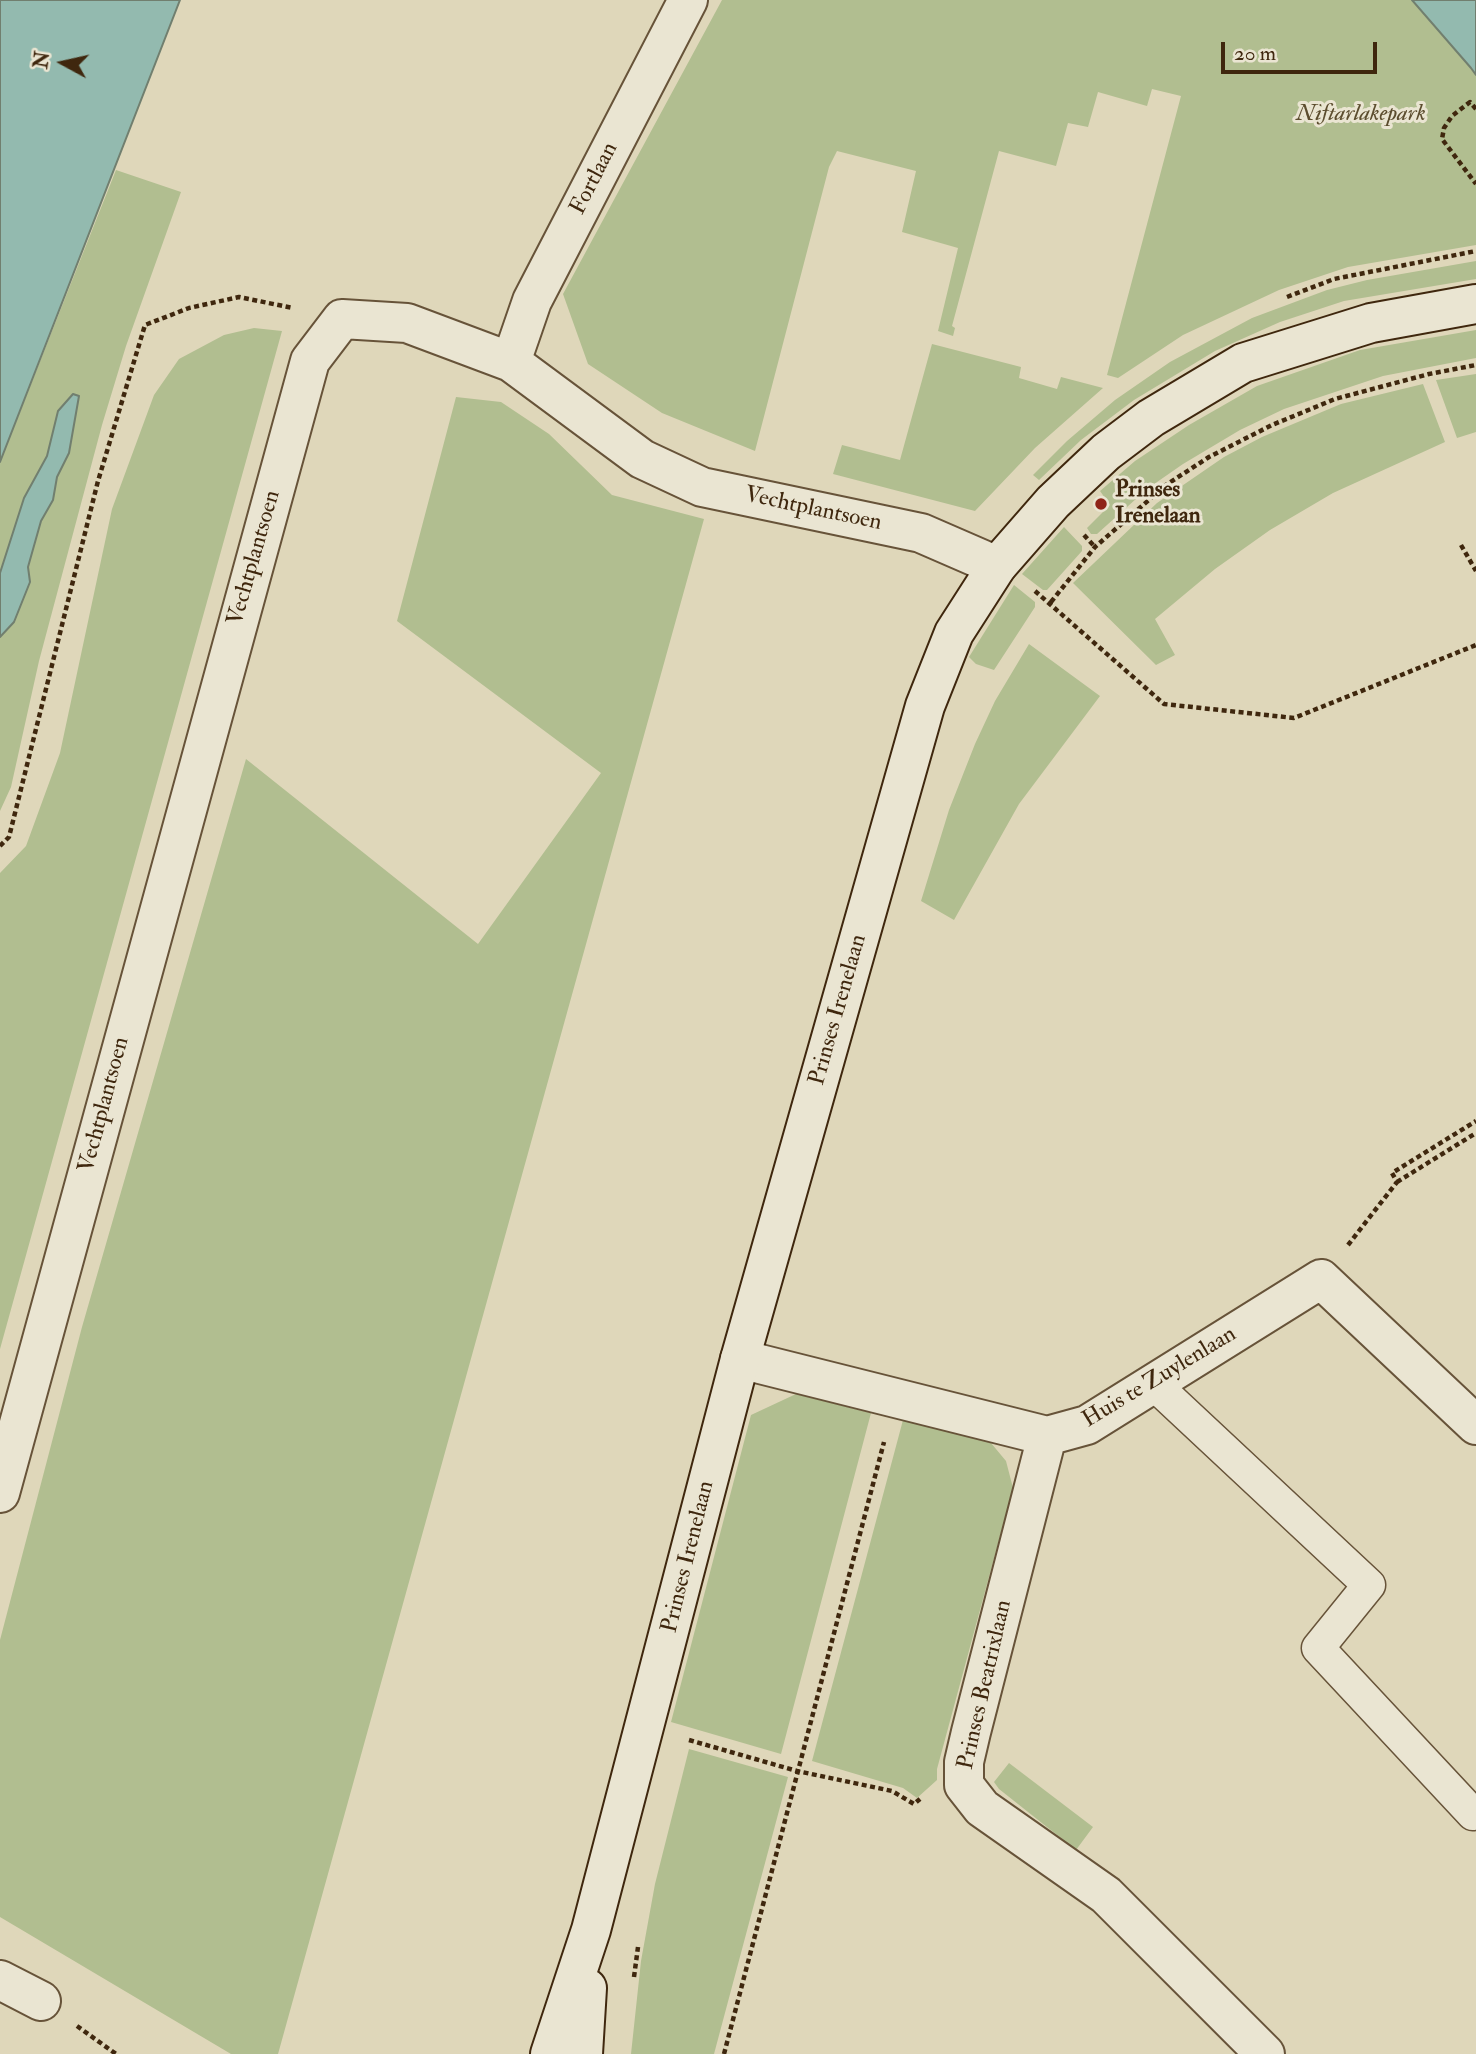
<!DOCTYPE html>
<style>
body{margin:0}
#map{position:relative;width:1476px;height:2054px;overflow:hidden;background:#dfd7ba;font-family:"IM FELL Double Pica",serif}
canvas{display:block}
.north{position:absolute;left:28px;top:28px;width:70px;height:70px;-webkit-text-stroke:5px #eae5d2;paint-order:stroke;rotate:278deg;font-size:19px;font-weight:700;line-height:28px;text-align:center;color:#3f270e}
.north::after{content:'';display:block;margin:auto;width:24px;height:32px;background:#3f270e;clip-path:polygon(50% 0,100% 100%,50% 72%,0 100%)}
.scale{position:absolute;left:1221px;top:42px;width:156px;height:32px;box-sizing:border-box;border:4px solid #3f270e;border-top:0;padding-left:9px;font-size:21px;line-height:24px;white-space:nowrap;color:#3f270e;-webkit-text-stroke:5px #eae5d2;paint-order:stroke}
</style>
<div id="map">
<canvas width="1476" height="2054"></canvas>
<div class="north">N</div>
<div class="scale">20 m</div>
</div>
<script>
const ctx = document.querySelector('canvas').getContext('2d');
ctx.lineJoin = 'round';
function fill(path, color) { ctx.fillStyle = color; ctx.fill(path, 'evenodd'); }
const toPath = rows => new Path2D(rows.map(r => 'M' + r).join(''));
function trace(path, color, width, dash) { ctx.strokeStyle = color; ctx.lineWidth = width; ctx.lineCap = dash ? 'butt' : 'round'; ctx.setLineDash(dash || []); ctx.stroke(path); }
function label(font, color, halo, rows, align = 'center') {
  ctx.font = font + ' "IM FELL Double Pica",serif'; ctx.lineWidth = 6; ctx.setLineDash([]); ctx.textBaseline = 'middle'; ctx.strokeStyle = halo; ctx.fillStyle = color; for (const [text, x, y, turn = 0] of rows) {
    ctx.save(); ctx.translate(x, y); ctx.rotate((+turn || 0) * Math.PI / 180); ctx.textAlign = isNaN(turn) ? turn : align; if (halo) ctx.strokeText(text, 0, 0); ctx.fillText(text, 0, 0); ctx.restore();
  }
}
fill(toPath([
 [722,0,1476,0,1476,245,1348,267,1279,290,1183,335,1118,378,1107,375,1181,96,1152,89,1147,106,1098,92,1088,127,1068,123,1056,166,999,151,952,326,955,328,953,336,938,331,958,248,902,232,916,171,837,151,829,167,755,451,662,413,588,364,563,294],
 [116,170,181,192,126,346,102,425,39,661,11,787,0,811,0,462],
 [1476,261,1476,279,1344,301,1280,322,1215,351,1134,400,1081,440,1039,480,1033,475,1067,441,1115,400,1170,362,1252,318,1327,290,1367,280],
 [254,328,282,331,0,1349,0,873,26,846,60,753,112,509,154,395,179,359,224,335],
 [1476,330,1476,358,1383,376,1284,409,1240,430,1183,464,1147,489,1097,534,1091,534,1087,528,1110,505,1100,491,1135,461,1189,425,1257,386,1360,350],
 [932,344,1021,367,1019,378,1057,389,1061,377,1103,388,1035,448,975,511,833,474,842,445,900,460],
 [1476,374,1476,432,1457,438,1436,380],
 [1423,384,1445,442,1333,493,1270,530,1215,569,1155,619,1175,655,1156,665,1073,583,1157,503,1224,457,1262,437,1341,404],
 [456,397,501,402,549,434,612,495,704,519,278,2054,231,2054,0,1917,0,1640,82,1327,246,759,478,944,601,773,397,621],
 [1064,527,1082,546,1082,551,1047,590,1043,590,1022,574],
 [1014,585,1035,602,1035,607,994,670,976,664,969,657],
 [1029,644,1100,696,1019,804,954,920,921,901,949,810,975,744,995,701],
 [796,1394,871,1413,781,1754,671,1722,751,1415],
 [903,1420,991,1443,1006,1461,1013,1488,937,1769,937,1780,917,1798,903,1788,812,1761],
 [689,1749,788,1777,714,2054,631,2054,641,1961,655,1884],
 [1009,1763,1093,1827,1076,1850,999,1789,994,1782]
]), '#b1be90');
const water = toPath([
 [0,0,180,0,0,462,0,0],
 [1412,0,1476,0,1476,75,1471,68,1412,0],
 [73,394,79,396,69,453,57,477,53,500,41,521,28,567,30,582,14,622,0,637,0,573,24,498,47,456,58,411,73,394]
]);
fill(water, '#93baaf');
trace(water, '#717f6f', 2);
const lane = toPath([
 [1155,1385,1369,1585,1318,1648,1473,1814]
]);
const street = toPath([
 [511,362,532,301,688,0],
 [740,1359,1047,1436,1087,1425,1321,1279,1476,1425],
 [1047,1436,971,1732,964,1762,964,1785,982,1808,1106,1895,1265,2054],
 [0,1493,310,361,342,319,407,323,511,362,642,459,702,487,921,533,997,566],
 [0,1980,41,2001]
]);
const secondary = toPath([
 [550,2054,591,1930,740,1359,925,706,954,633,997,566,1053,502,1106,452,1151,418,1243,363,1371,323,1476,304],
 [583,2054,587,1988]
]);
trace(lane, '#675339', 35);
trace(street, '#675339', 42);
trace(secondary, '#3f270e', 42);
trace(toPath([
 [1476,109,1470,102,1452,116,1444,128,1442,139,1476,184],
 [1287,297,1334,279,1476,251],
 [1084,535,1095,547],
 [1461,545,1476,571],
 [1035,591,1164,704,1294,718,1476,645],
 [1051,602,1095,547,1166,485,1209,457,1272,425,1335,399,1429,374,1476,365],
 [0,846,9,837,98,481,145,325,189,308,239,297,293,308],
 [1397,1182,1476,1133],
 [1348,1245,1397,1182,1392,1173,1476,1121],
 [689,1740,797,1771,892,1791,914,1804,920,1799],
 [634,1977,638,1947],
 [77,2026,116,2054],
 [724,2054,884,1442]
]), '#3f270e', 4.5, [5, 3.5]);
trace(lane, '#eae5d2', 32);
trace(street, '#eae5d2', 38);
trace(secondary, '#eae5d2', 38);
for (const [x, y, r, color] of [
 [1101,504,7,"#8f2418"]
]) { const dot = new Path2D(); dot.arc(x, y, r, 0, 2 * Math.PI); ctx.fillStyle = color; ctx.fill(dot); trace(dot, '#eae5d2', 2.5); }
label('italic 23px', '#5c4d2e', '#eae5d2', [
 ["Niftarlakepark",1361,115]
]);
label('23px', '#3f270e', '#eae5d2', [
 ["Fortlaan",595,179,-63],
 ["Vechtplantsoen",813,510,12],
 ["Vechtplantsoen",255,558,-74],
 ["Prinses Irenelaan",839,1010,-74],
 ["Vechtplantsoen",105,1105,-75],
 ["Huis te Zuylenlaan",1160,1378,-31],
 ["Prinses Irenelaan",689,1557,-76],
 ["Prinses Beatrixlaan",986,1685,-77]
]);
label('bold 23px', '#3f270e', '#eae5d2', [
 ["Prinses",1115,491],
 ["Irenelaan",1115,517]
], 'left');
</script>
